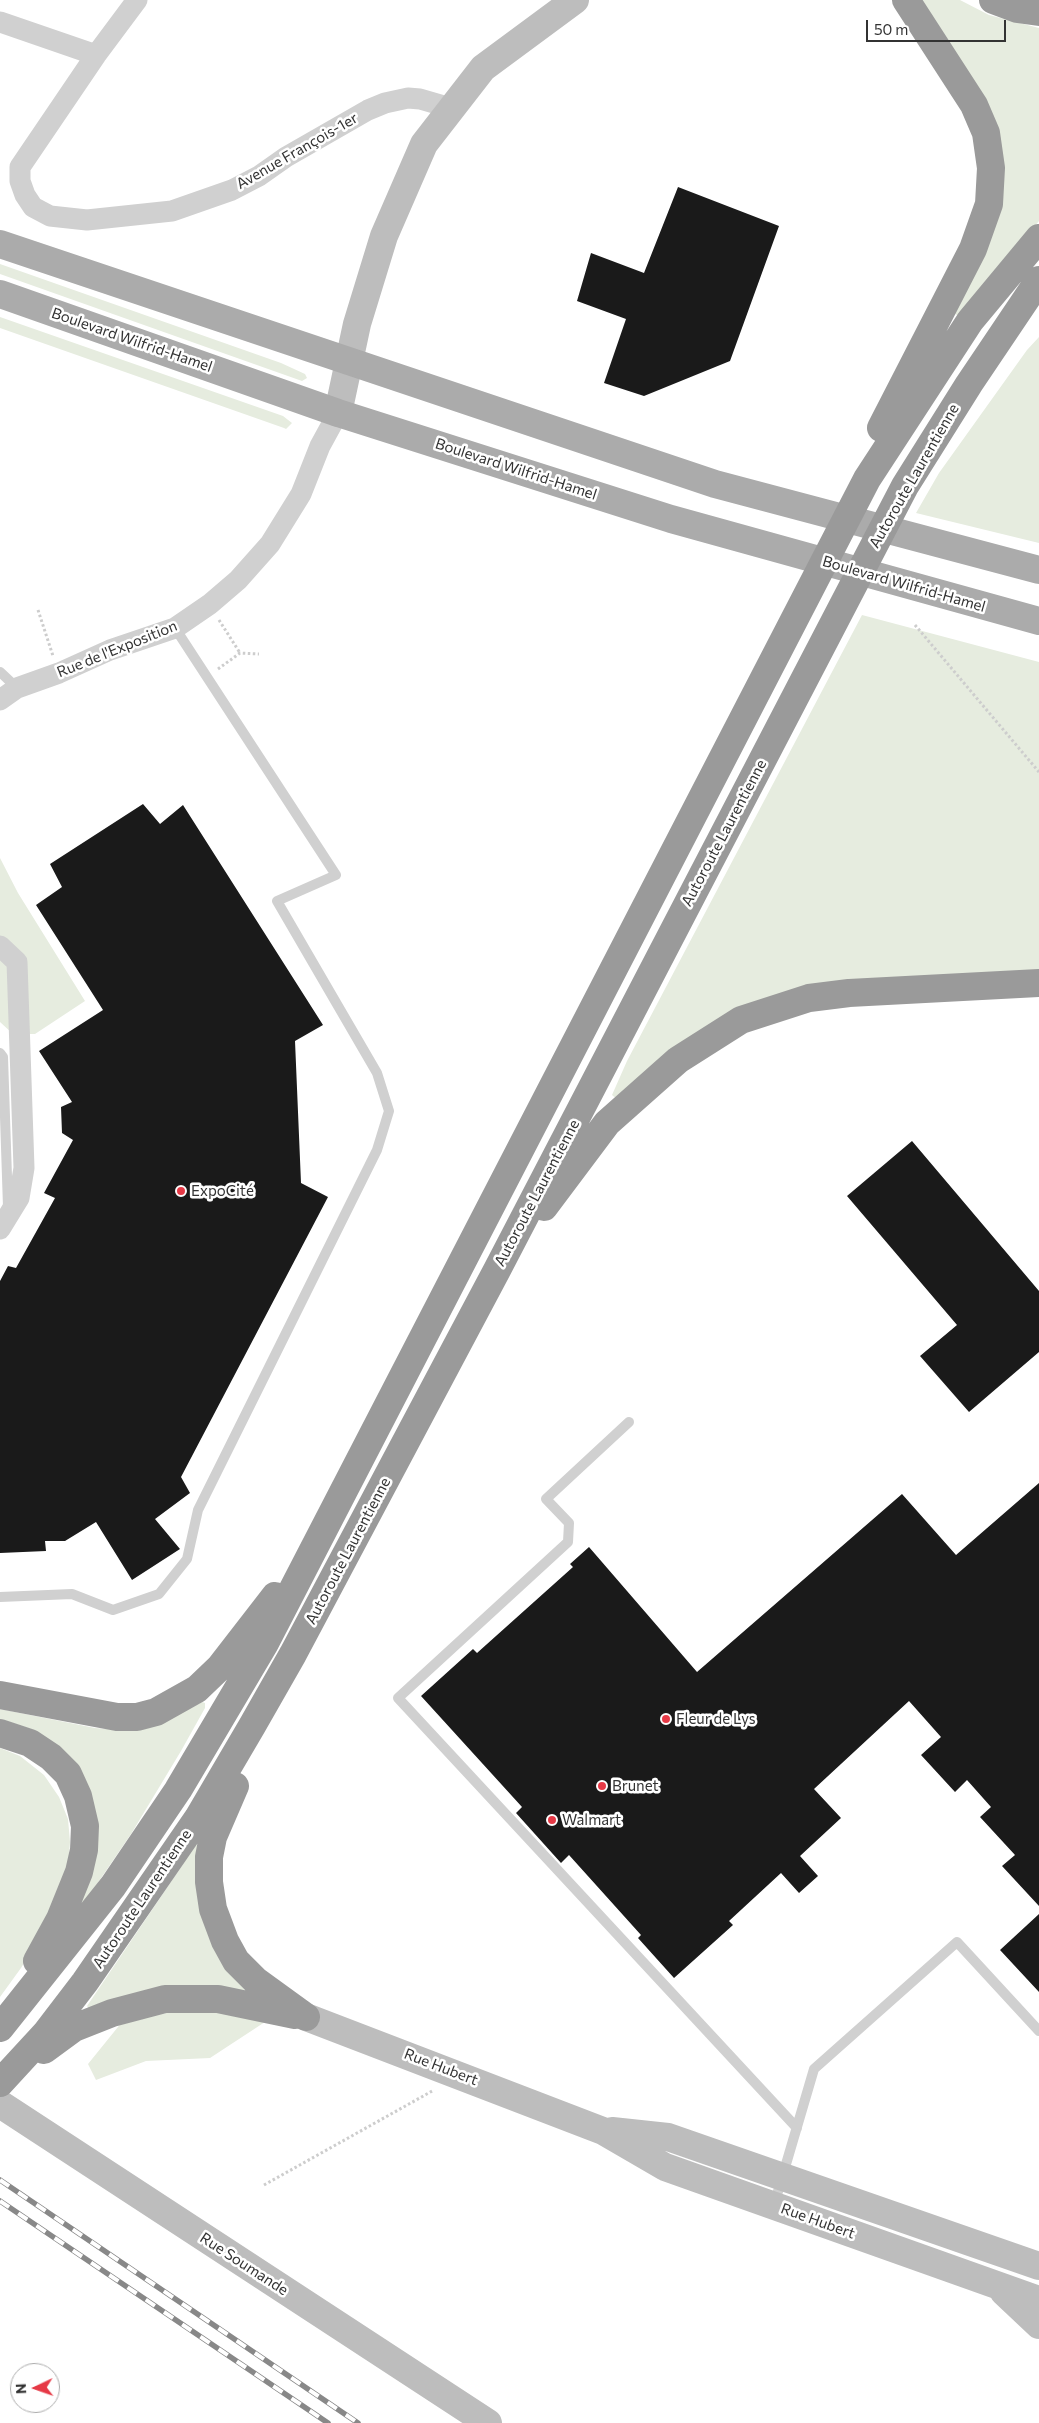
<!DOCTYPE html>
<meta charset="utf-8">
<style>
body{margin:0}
#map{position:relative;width:1039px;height:2423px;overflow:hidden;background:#fff;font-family:Commissioner,sans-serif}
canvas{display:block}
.north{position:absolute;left:10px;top:2363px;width:50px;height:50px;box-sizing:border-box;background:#fff;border:1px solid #adadad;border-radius:50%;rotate:267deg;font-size:14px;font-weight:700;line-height:20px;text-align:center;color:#333}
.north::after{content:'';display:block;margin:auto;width:18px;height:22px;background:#e63946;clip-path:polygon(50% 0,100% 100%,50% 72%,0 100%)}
.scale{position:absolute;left:866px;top:20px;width:140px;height:22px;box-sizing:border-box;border:2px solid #333;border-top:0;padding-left:6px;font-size:15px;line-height:18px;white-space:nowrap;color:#333;-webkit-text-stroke:4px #fff;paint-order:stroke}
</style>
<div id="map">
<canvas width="1039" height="2423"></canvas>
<div class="north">N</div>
<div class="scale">50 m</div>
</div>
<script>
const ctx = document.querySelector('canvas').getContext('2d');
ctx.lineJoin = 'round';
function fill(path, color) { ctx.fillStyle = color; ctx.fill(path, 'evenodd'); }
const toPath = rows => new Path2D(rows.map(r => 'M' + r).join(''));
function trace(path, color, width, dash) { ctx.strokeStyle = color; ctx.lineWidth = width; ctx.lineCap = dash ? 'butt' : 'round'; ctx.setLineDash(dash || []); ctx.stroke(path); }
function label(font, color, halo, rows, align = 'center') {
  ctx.font = font + ' Commissioner,sans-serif'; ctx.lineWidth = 5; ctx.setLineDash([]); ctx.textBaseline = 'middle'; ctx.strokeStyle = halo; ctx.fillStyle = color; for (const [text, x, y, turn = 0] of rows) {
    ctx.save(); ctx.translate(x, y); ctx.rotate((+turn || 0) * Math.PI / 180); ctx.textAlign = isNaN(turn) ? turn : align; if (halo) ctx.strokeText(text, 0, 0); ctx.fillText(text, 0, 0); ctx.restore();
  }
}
fill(toPath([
 [916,0,960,0,989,15,1039,28,1039,221,959,316,951,312,1002,169],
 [0,264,281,363,305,374,307,378,302,381,0,274],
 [0,317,283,416,292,423,286,429,284,428,0,328],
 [1039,337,1039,543,916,513,939,473,1027,350],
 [862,615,1039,662,1039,973,799,991,618,1100,612,1095,627,1061],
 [0,858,18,893,85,1001,35,1034,13,1034,0,1022],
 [202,1702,205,1703,205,1708,181,1751,131,1834,67,1928,92,1813,0,1722,0,1709,95,1728,120,1730,166,1721],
 [0,1748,20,1756,44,1775,59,1797,68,1819,70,1842,68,1868,45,1928,21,1968,0,1997],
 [204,1833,203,1861,258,1996,91,2011,87,2006],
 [201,2006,268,2020,210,2058,146,2061,96,2080,88,2064,122,2022]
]), '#e6ecdf');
fill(toPath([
 [678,187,779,226,730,361,644,396,604,383,626,319,577,301,591,253,644,273],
 [143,804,160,824,183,805,323,1025,295,1041,301,1183,328,1197,181,1477,190,1493,155,1519,180,1549,132,1580,96,1522,65,1541,45,1541,46,1551,0,1553,0,1281,8,1266,16,1268,55,1198,44,1193,73,1140,62,1133,61,1107,72,1102,39,1051,103,1010,36,905,62,887,50,864],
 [912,1141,1039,1291,1039,1352,969,1412,920,1356,957,1325,847,1196],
 [1039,1483,1039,1906,1002,1866,1015,1855,980,1817,991,1807,967,1780,955,1792,921,1755,941,1737,909,1701,814,1789,841,1818,800,1856,818,1876,799,1893,781,1873,729,1921,733,1925,674,1978,638,1938,641,1935,569,1855,561,1863,516,1813,522,1807,421,1696,473,1649,477,1653,573,1567,570,1564,589,1547,697,1672,902,1494,956,1555],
 [1039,1914,1039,1992,1000,1950]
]), '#1a1a1a');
trace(toPath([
 [38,610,53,656],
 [219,620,240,653],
 [915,625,1039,772],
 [218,669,240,653,259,654],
 [264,2185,434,2090]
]), '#cdcdcd', 3, [2.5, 2.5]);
trace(toPath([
 [0,672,17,688],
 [0,1053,3,1057,8,1207],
 [629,1422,546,1499,569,1523,568,1542,398,1698,797,2128],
 [0,1597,72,1594,113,1610,159,1594,187,1559,198,1510,377,1150,389,1111,377,1073,277,901,336,875,175,628],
 [774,2205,814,2069,957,1942,1039,2031]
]), '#d0d0d0', 10);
trace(toPath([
 [137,0,96,55,20,167,20,181,25,195,33,207,50,216,87,220,172,211,232,190,259,176,286,157,368,110,385,103,408,98,420,99,451,108],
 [0,22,96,55],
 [0,700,17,688,59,673,110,650,175,628,210,604,238,580,270,544,301,494,320,446,338,413],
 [0,946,17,962,24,1168,19,1198,0,1229]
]), '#d0d0d0', 21);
trace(toPath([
 [338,413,357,324,384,236,424,144,483,68,575,0],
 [306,2017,603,2131,665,2167,1039,2300],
 [0,2104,488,2423],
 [612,2131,668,2137,1039,2266],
 [1004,2292,1039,2325]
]), '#bdbdbd', 28);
trace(toPath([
 [0,244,715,484,1039,570],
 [0,294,338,413,671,519,1039,621]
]), '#ababab', 28);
trace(toPath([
 [993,0,1017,9,1039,12],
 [881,428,973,249,989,204,991,168,986,133,974,105,906,0],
 [544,1207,607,1123,678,1060,741,1020,809,998,849,993,1039,983],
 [0,1695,117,1717,137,1717,156,1712,197,1689,220,1667,275,1596],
 [0,1733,30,1743,51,1757,68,1774,78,1796,85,1826,84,1850,79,1872,60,1919,37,1961],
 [235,1786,213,1837,209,1857,209,1882,213,1909,225,1941,236,1961,255,1980,306,2017],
 [0,2028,113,1886,178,1790,265,1643,867,479,970,321,1039,238],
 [44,2050,74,2028,112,2013,165,1999,218,1999,295,2015],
 [0,2083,46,2033,85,1982,198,1818,252,1726,293,1654,497,1270,905,486,969,384,1039,280]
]), '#9a9a9a', 28);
const rail = toPath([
 [0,2180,358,2423],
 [0,2201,328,2423]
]);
trace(rail, '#888', 5.5);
trace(rail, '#fff', 4, [11]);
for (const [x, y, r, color] of [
 [181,1191,5,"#e63946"],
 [666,1719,5,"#e63946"],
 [602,1786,5,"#e63946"],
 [552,1820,5,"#e63946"]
]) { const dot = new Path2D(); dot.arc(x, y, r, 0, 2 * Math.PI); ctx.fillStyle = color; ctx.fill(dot); trace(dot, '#fff', 2); }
label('15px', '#333', '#fff', [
 ["Avenue François-1er",297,151,-30],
 ["Boulevard Wilfrid-Hamel",132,340,19],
 ["Boulevard Wilfrid-Hamel",516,469,18],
 ["Autoroute Laurentienne",914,476,-60],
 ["Boulevard Wilfrid-Hamel",904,584,16],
 ["Rue de l'Exposition",117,649,-22],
 ["Autoroute Laurentienne",724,833,-62],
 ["Autoroute Laurentienne",537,1193,-62],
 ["Autoroute Laurentienne",348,1551,-62],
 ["Autoroute Laurentienne",142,1899,-56],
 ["Rue Hubert",441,2067,21],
 ["Rue Hubert",818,2221,20],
 ["Rue Soumande",244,2264,33]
]);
label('15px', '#333', '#fff', [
 ["ExpoCité",191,1191],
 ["Fleur de Lys",676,1719],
 ["Brunet",612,1786],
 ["Walmart",562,1820]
], 'left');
</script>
